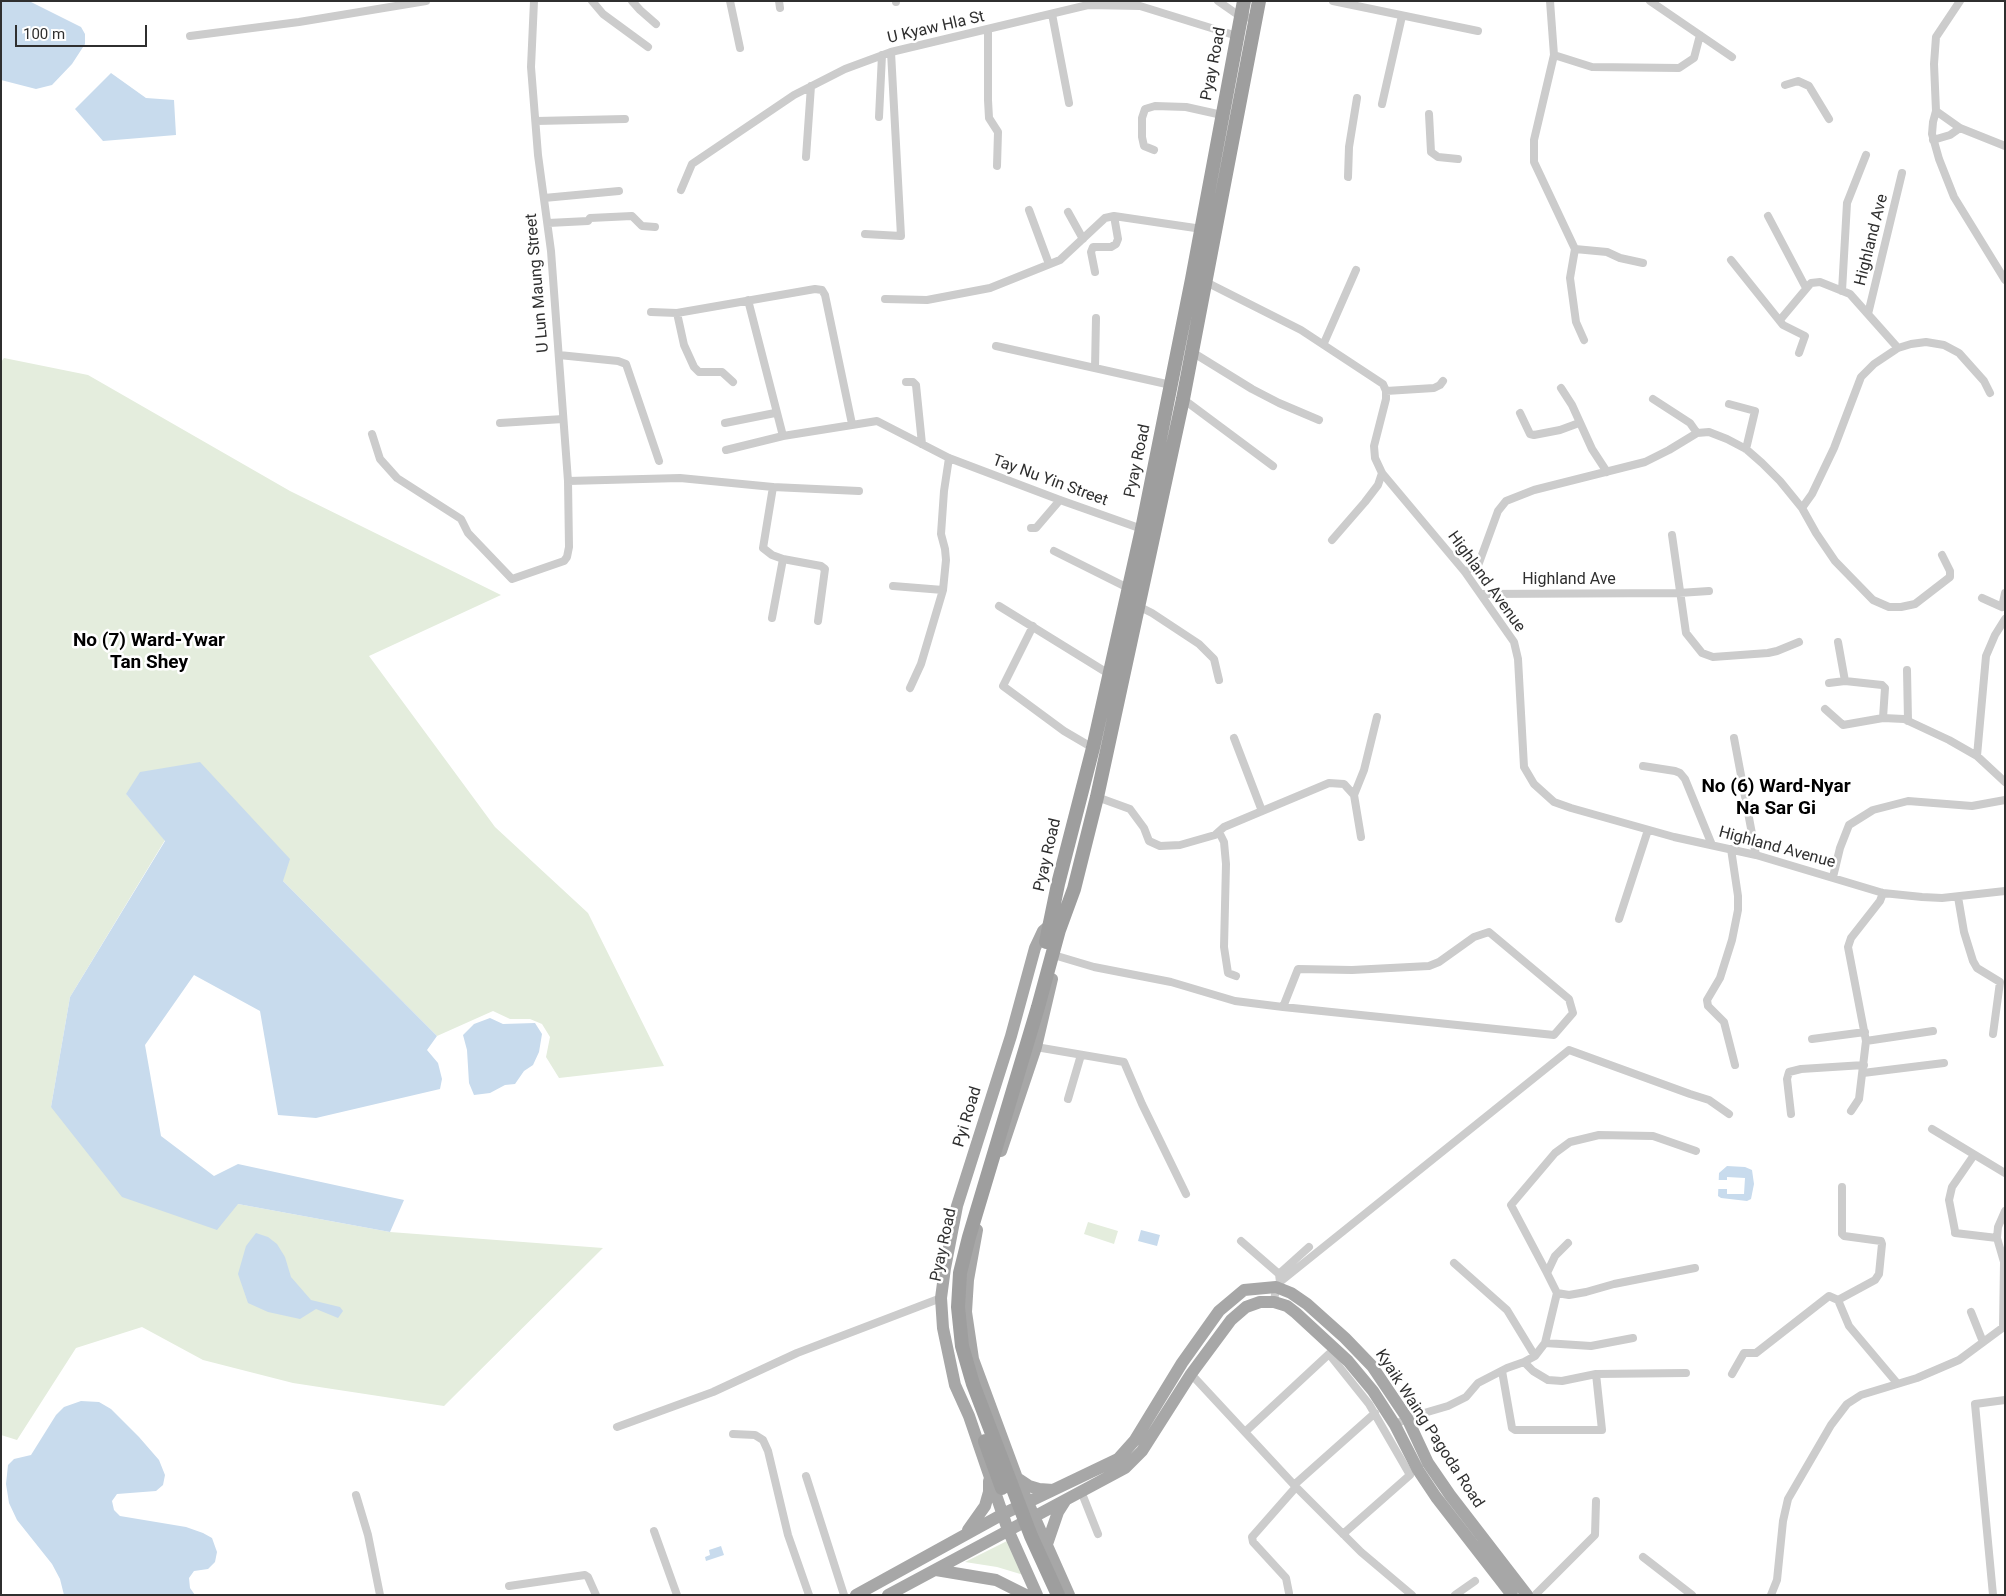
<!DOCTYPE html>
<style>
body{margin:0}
#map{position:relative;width:2006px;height:1596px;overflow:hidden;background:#fff;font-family:Roboto,sans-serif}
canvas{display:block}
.frame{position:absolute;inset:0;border:2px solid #2f2f2f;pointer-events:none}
.scale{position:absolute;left:15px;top:25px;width:132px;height:22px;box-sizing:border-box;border:2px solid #2f2f2f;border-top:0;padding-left:6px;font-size:15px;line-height:18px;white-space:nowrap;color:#2f2f2f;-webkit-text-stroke:4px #fff;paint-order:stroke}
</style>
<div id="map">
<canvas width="2006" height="1596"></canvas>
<div class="frame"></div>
<div class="scale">100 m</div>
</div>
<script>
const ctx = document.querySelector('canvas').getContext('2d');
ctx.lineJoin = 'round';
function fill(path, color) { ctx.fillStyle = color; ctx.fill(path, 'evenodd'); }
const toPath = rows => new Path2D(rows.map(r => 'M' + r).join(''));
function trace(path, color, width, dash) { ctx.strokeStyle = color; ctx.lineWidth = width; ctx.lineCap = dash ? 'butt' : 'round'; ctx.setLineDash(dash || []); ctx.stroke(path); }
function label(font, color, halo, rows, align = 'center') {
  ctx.font = font + ' Roboto,sans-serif'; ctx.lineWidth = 5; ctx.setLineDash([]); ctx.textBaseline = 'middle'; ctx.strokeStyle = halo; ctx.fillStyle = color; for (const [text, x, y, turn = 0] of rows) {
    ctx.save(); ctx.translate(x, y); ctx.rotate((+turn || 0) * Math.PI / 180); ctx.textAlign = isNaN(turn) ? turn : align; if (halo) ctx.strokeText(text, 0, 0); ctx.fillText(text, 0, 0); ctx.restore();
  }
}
fill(toPath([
 [4,358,88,375,290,491,501,595,369,656,495,827,588,913,664,1066,559,1078,546,1057,550,1037,542,1024,530,1019,510,1019,493,1011,437,1036,283,881,126,794,165,840,70,997,51,1107,238,1204,390,1232,603,1248,444,1406,293,1383,203,1360,142,1327,76,1348,17,1440,1,1435,1,362],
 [1088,1222,1118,1231,1114,1244,1084,1234],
 [1009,1540,1027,1576,997,1567,965,1562]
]), '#e4eddd');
fill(toPath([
 [1,1,29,1,81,27,85,34,85,44,72,64,52,85,36,89,1,80],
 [111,73,146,98,174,100,176,135,103,141,75,109],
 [200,762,290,859,283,881,437,1036,427,1050,438,1063,442,1079,440,1089,316,1118,278,1115,260,1011,194,975,145,1045,161,1136,214,1176,238,1164,404,1200,390,1232,238,1204,217,1230,122,1197,51,1107,70,997,165,841,126,794,140,772],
 [490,1018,503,1024,535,1023,542,1034,539,1052,533,1065,524,1071,515,1084,505,1085,490,1093,474,1095,469,1083,467,1050,463,1035,474,1024],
 [1727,1166,1745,1167,1752,1170,1754,1184,1751,1199,1747,1201,1721,1198,1718,1196,1719,1173],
 [1141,1230,1160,1235,1157,1246,1138,1241],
 [256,1233,268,1237,277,1244,285,1257,291,1277,311,1300,340,1307,343,1311,338,1318,316,1309,300,1319,268,1312,248,1303,238,1274,246,1246],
 [81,1401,99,1402,111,1409,139,1437,159,1460,165,1475,163,1485,156,1491,117,1494,112,1501,114,1510,120,1516,186,1527,203,1533,212,1538,217,1552,215,1562,208,1569,194,1571,189,1578,190,1588,195,1595,64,1595,60,1579,52,1564,17,1520,9,1503,6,1484,8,1465,14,1459,31,1455,56,1415,64,1407],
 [721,1546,724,1555,706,1561,705,1557,710,1555,709,1550]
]), '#c8dbed');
fill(toPath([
 [1727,1177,1745,1178,1744,1194,1727,1194,1727,1189,1715,1189,1716,1180,1727,1180]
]), '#fff');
trace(toPath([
 [592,1,603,14,648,47],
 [632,1,640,10,656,24],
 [730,1,740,48],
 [779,1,780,8],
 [896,1,896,2],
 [1218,1,1241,17,1255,18],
 [1333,1,1478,31],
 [1550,1,1554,55,1534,140,1534,162,1575,249,1570,278,1576,322,1584,340],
 [1650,1,1732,57],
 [1960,1,1936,37,1934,64,1936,111,1933,122,1932,134,1939,159,1954,197,2005,280],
 [1052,14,1069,103],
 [988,30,988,100,989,118,998,132,997,166],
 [190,36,299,22,426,1],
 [1554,55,1592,67,1679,68,1694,58,1700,35],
 [1785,85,1798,81,1809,86,1829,119],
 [1382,104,1402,16],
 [1936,111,1960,128,2005,146],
 [1429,114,1431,152,1438,157,1458,159],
 [879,117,882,55],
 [536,121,625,119],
 [1933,140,1950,135,1960,128],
 [1154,150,1144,146,1142,137,1142,118,1145,109,1155,106,1186,107,1222,115],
 [806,157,811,86],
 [1348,177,1349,147,1357,98],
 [681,190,692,164,794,95,845,69,891,52,1088,5,1140,6,1237,36],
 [544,198,619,191],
 [1029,210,1049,264],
 [1068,212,1083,239],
 [1768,216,1806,288],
 [548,223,588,221,590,218,632,216,642,226,655,227],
 [865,234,901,236,891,52],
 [1575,249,1607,252,1620,258,1643,263],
 [1731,260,1783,325,1805,336,1799,353],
 [1095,272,1091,252,1093,247,1111,247,1116,244,1118,239,1114,216],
 [1204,281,1301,330,1383,384,1386,391,1386,399,1374,446,1375,458,1382,473,1465,572,1514,642,1518,659,1524,767,1534,784,1554,802,1571,808,1674,837,1756,855,1883,893,1922,897,1942,898,2005,891],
 [1842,291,1847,203,1866,155],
 [885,299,927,300,990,288,1060,260,1105,218,1114,216,1202,229],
 [748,300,783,436,877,421,949,458,1060,500,1142,529],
 [651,312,677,313,815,289,822,290,825,295,852,424],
 [677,313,684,345,694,367,699,372,722,372,733,382],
 [1868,314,1902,173],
 [1780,320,1811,283,1820,282,1850,294,1898,348],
 [1324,343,1356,270],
 [996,346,1171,385],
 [1192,352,1252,389,1279,403,1319,420],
 [559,355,618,361,626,364,659,461],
 [1095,368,1096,318],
 [906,382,913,382,916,385,922,444],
 [1561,388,1572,405,1592,449,1607,472],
 [1386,391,1434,388,1440,385,1443,381],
 [1183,399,1273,466],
 [1653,399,1690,423,1697,433],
 [1729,404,1755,411,1746,449],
 [1520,413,1530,434,1534,435,1560,430,1579,423],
 [500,423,563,419],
 [725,423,775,413],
 [372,434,380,459,397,478,461,519,468,533,512,579,564,561,567,557,569,547,568,481,551,251,538,155,531,67,534,1],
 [726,450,783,436],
 [568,481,680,478,773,487,859,491],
 [773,487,763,548,772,555,783,559,821,566,825,569,818,621],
 [1802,508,1812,494,1834,448,1861,377,1874,364,1898,348,1911,344,1926,342,1944,345,1959,353,1984,381,1990,393],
 [1031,528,1036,528,1060,500],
 [1672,535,1686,633,1702,653,1713,657,1768,653,1777,651,1799,642],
 [1332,540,1365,502,1378,485,1382,473],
 [1054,551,1128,588],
 [1465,572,1479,563,1498,511,1506,501,1534,490,1645,462,1669,450,1697,433,1709,432,1727,439,1746,449,1762,463,1780,481,1802,508,1816,533,1835,561,1873,600,1889,607,1901,607,1915,604,1950,577,1950,571,1942,555],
 [893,586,943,590],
 [1481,594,1679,593,1709,591],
 [1982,598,2002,607,2005,593],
 [999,606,1109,674],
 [1138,606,1152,613,1199,644,1214,659,1219,680],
 [772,618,783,559],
 [1033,626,1003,686,1064,731,1093,748],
 [1838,642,1845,681],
 [1907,670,1908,721],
 [1829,683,1845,681,1882,685,1885,688,1883,718],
 [910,688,921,664,943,590,946,560,945,549,941,534,944,491,949,458],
 [1825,709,1843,725,1883,718,1904,719,1949,740,1977,756,2005,782],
 [1234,738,1262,811],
 [1734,738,1756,855],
 [1977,756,1986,656,1995,635,2005,619],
 [1643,766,1675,771,1680,773,1685,779,1712,845],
 [1354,795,1364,770,1377,717],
 [1097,797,1130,809,1144,828,1149,841,1160,846,1180,845,1215,835,1224,827,1329,783,1344,784,1354,795,1361,837],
 [1219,832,1224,842,1226,864,1224,947,1228,973,1236,976],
 [1731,849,1738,896,1738,910,1732,940,1720,978,1707,1000,1708,1006,1724,1022,1735,1065],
 [1833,877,1840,848,1849,825,1873,810,1908,801,1972,806,2005,800],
 [1958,897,1964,932,1973,961,1977,968,2000,982,1993,1034],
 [1619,919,1648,830],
 [1057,956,1094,967,1171,982,1235,1001,1283,1007,1554,1035,1573,1013,1569,999,1489,932,1474,937,1439,962,1429,966,1352,970,1298,969,1283,1007],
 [1812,1039,1865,1032],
 [1866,1041,1933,1031],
 [1036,1047,1124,1062,1142,1104,1186,1194],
 [1863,1073,1944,1063],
 [1068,1099,1081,1055],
 [1851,1111,1859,1099,1866,1041,1848,947,1851,938,1880,901,1883,893],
 [1791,1114,1787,1079,1789,1072,1801,1069,1864,1065],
 [1932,1129,2005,1173],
 [1974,1155,1952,1187,1949,1200,1955,1231,1955,1233,1997,1238],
 [1241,1241,1279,1274],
 [1454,1263,1507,1310,1535,1356],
 [1547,1273,1511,1205,1555,1153,1570,1142,1599,1135,1653,1136,1696,1151],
 [1280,1282,1569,1050,1690,1094,1709,1100,1729,1114],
 [1557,1293,1547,1273,1555,1256,1568,1243],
 [1838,1300,1875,1280,1879,1274,1882,1244,1881,1241,1844,1236,1842,1234,1842,1187],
 [1274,1302,1276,1287,1280,1282,1279,1274,1309,1247],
 [1971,1312,1983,1342],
 [2003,1328,2004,1262,1997,1238,1998,1227,2005,1211],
 [1545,1343,1591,1346,1633,1338],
 [1524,1362,1535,1356,1545,1343,1557,1293,1569,1295,1586,1292,1614,1284,1695,1268],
 [1502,1371,1512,1428,1515,1430,1602,1430,1596,1374],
 [1191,1374,1296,1487,1361,1552,1412,1595],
 [1732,1374,1744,1353,1756,1353,1829,1296,1838,1300,1849,1326,1897,1383],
 [1395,1425,1407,1418,1448,1406,1466,1397,1478,1383,1507,1368,1524,1362,1533,1371,1548,1380,1562,1381,1596,1374,1686,1373],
 [617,1427,713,1392,797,1353,941,1298],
 [1245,1432,1329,1354,1369,1404,1410,1475,1343,1534],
 [733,1434,755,1435,763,1440,768,1451,788,1535,809,1595],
 [806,1476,844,1595],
 [1294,1485,1375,1413],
 [1081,1491,1098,1534],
 [356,1495,368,1535,380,1595],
 [654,1531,677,1595],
 [1643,1557,1692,1595],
 [509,1586,585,1575,588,1577,596,1595],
 [1289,1593,1286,1578,1253,1542,1252,1537,1296,1487],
 [1455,1595,1475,1581],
 [1535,1595,1595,1535,1596,1501],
 [1771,1595,1777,1580,1783,1521,1788,1499,1831,1425,1847,1404,1861,1395,1917,1378,1959,1360,2005,1326],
 [1993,1595,1975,1404,2005,1400]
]), '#ccc', 8);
trace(toPath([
 [1001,1151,1036,1047,1052,979],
 [977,1230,968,1280,966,1312,973,1359,1017,1478,1069,1595],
 [1017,1478,1029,1486,1039,1489,1053,1490],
 [968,1530,985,1506,989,1492,989,1481],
 [1046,1547,1058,1512,1065,1501],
 [936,1570,996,1580,1026,1595],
 [856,1595,1003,1514,1118,1459,1135,1440,1182,1363,1219,1311,1244,1290,1276,1287,1291,1293,1307,1304,1345,1338,1372,1366,1407,1418,1428,1463,1450,1495,1527,1595],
 [888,1595,1125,1468,1142,1451,1191,1374,1231,1320,1246,1307,1260,1302,1274,1302,1287,1306,1296,1313,1348,1361,1373,1391,1395,1425,1418,1470,1436,1497,1512,1595],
 [1037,1595,1008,1530,969,1416,955,1385,943,1328,941,1298,945,1268,957,1206,1011,1036,1035,948,1043,931,1050,925]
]), '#a7a7a7', 12);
trace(toPath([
 [1046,942,1058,884,1093,748,1142,529,1192,279,1244,1],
 [985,1441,1002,1488],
 [1058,1595,1031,1536,973,1384,962,1346,958,1307,960,1273,969,1237,1038,1007,1059,930,1074,889,1097,797,1183,399,1259,1]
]), '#9e9e9e', 14);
label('16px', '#2f2f2f', '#fff', [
 ["U Kyaw Hla St",936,28,-13],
 ["Pyay Road",1214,64,-79],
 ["Highland Ave",1872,240,-76],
 ["U Lun Maung Street",538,283,-95],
 ["Pyay Road",1138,461,-78],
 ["Tay Nu Yin Street",1050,481,20],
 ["Highland Ave",1569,580],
 ["Highland Avenue",1486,582,54],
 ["Highland Avenue",1777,848,15],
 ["Pyay Road",1048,855,-77],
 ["Pyi Road",968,1117,-73],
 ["Pyay Road",944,1245,-78],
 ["Kyaik Waing Pagoda Road",1429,1429,57]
]);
label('bold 19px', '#000', '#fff', [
 ["No (7) Ward-Ywar",149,641],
 ["Tan Shey",149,663],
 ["No (6) Ward-Nyar",1776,787],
 ["Na Sar Gi",1776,809]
]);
</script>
